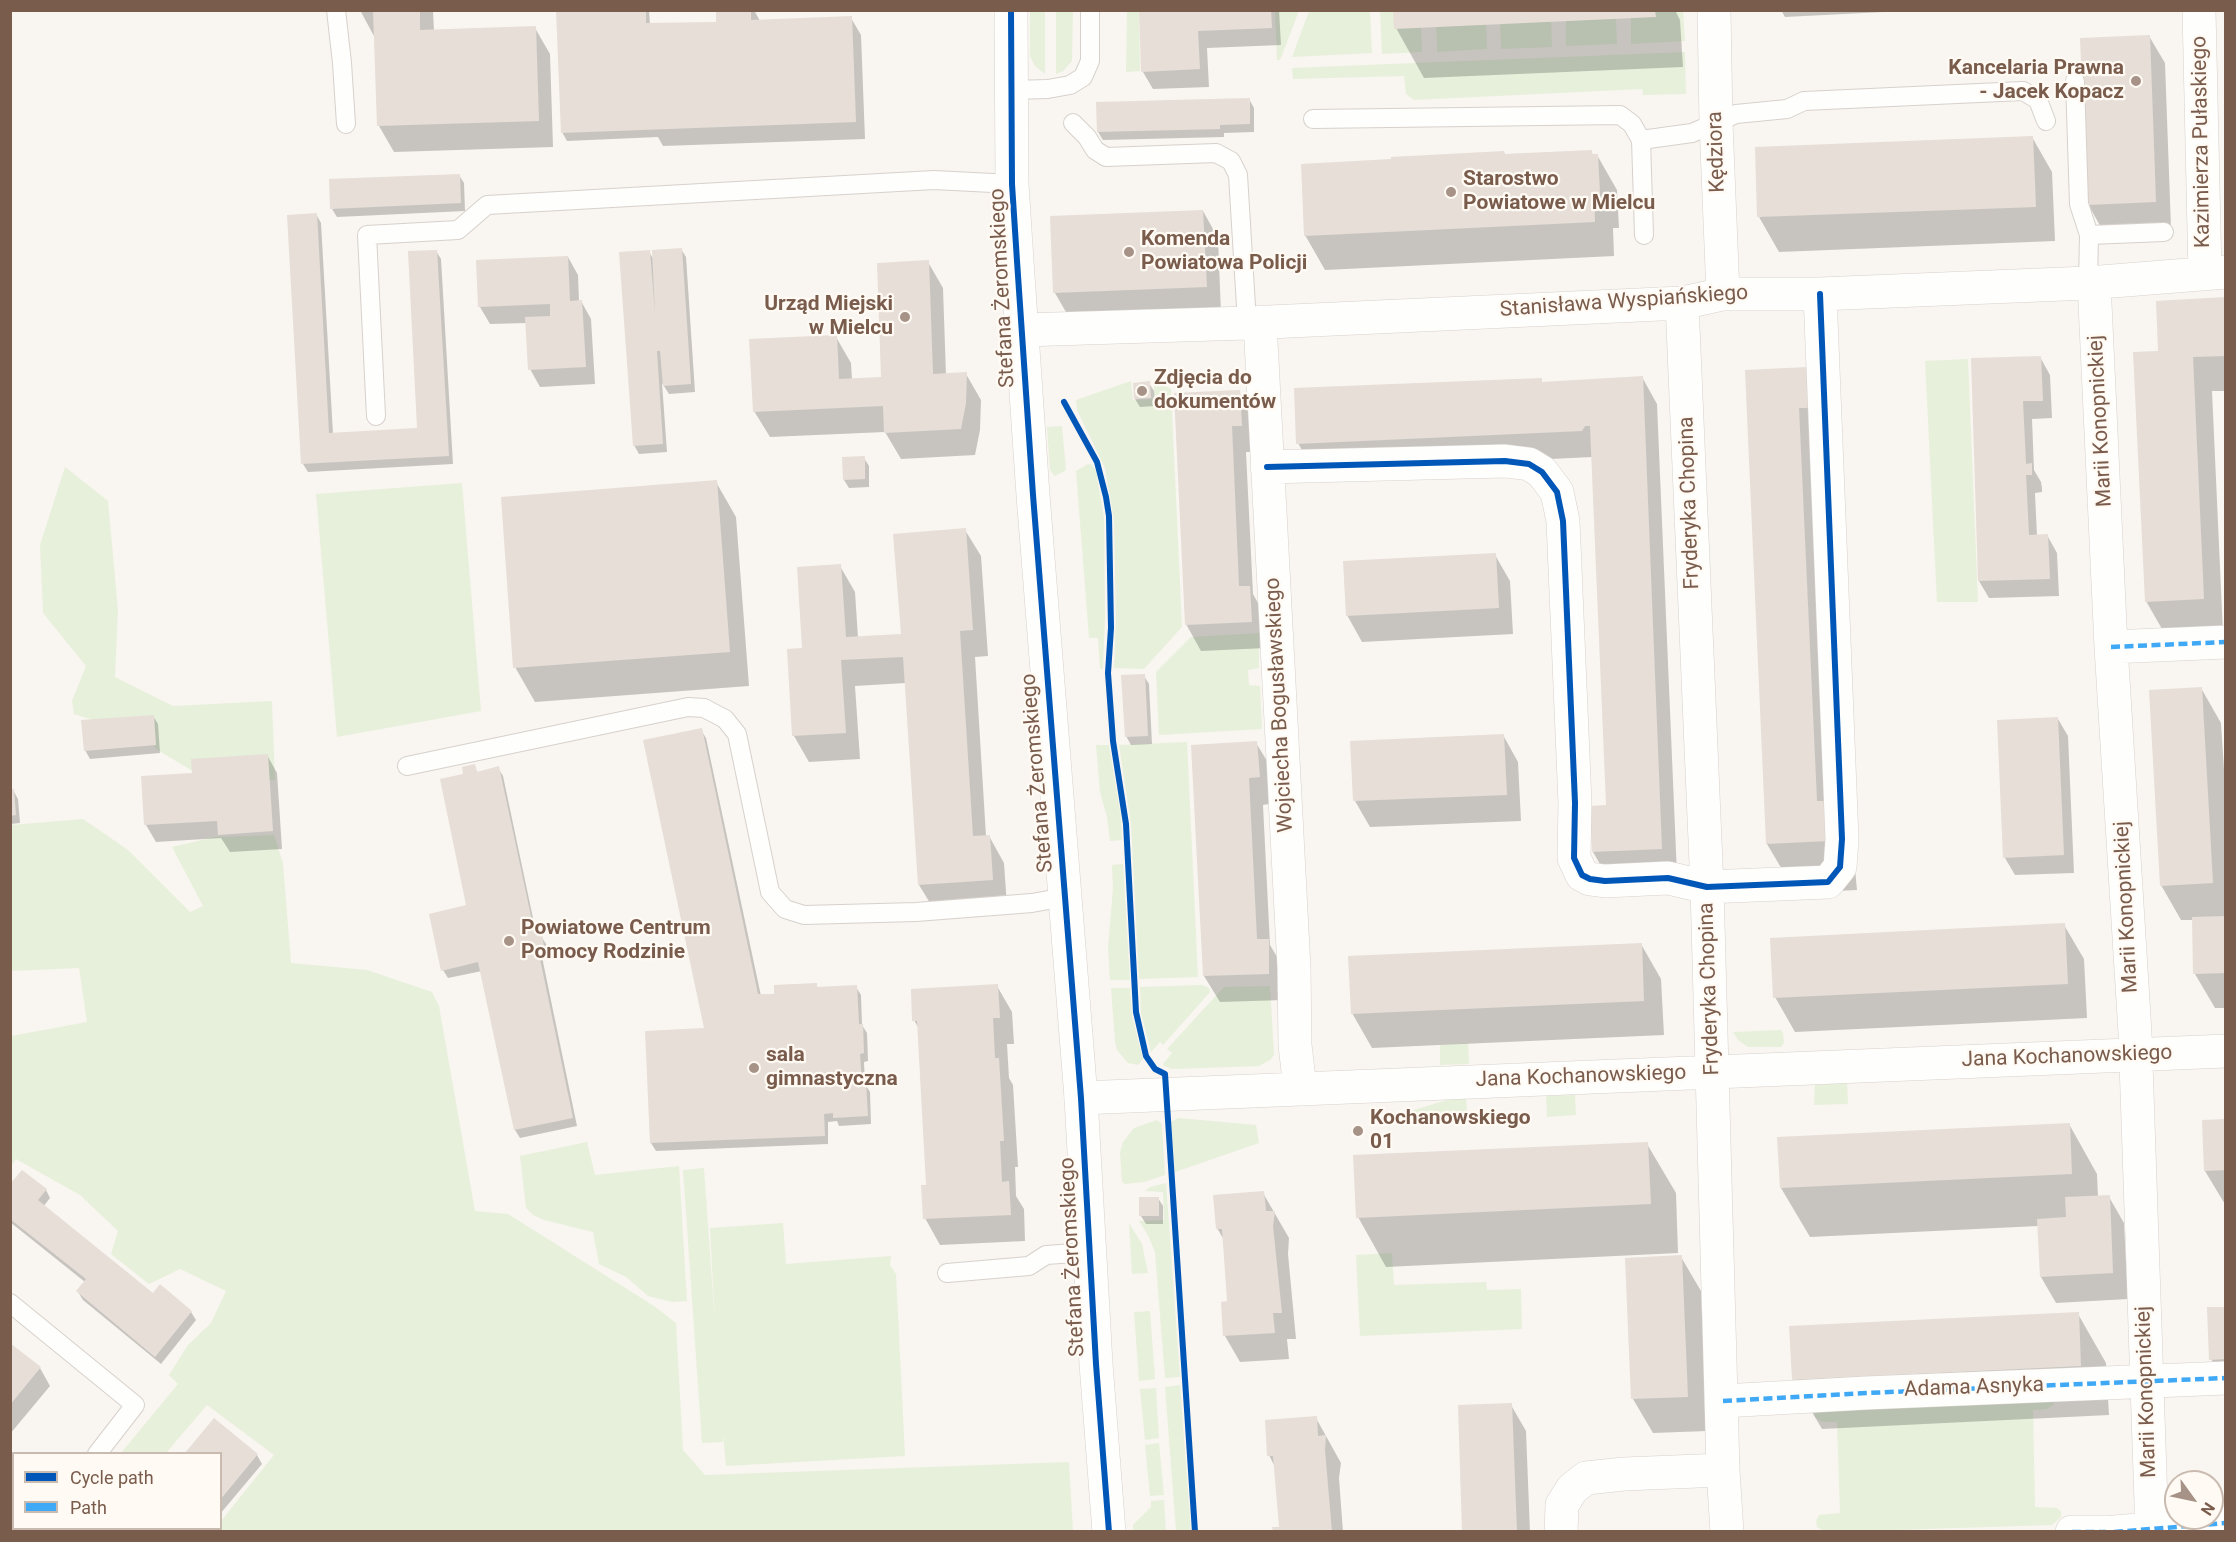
<!DOCTYPE html>
<meta charset="utf-8">
<style>
body{margin:0}
#map{position:relative;width:2236px;height:1542px;overflow:hidden;background:#f9f5f0;font-family:Roboto,sans-serif}
canvas{display:block}
.frame{position:absolute;inset:0;border:12px solid #7a5c4d;pointer-events:none}
.legend{position:absolute;left:12px;top:1452px;width:210px;height:78px;box-sizing:border-box;background:#fffaf3;border:2px solid #cabbb1;margin:0;padding:8px 10px;list-style:none;font-size:18px;color:#7a5c4d}
.legend li{display:flex;align-items:center;gap:12px;height:30px}
.legend b{width:30px;border:2px solid #cabbb1}
.north{position:absolute;left:2164px;top:1470px;width:60px;height:60px;box-sizing:border-box;background:#fffaf3;border:2px solid #cabbb1;border-radius:50%;rotate:123deg;font-size:16px;font-weight:700;line-height:24px;text-align:center;color:#7a5c4d}
.north::after{content:'';display:block;margin:auto;width:21px;height:27px;background:#a69286;clip-path:polygon(50% 0,100% 100%,50% 72%,0 100%)}
</style>
<div id="map">
<canvas width="2236" height="1542"></canvas>
<div class="frame"></div>
<ul class="legend">
<li><b style="height:8px;background:#0057b8"></b>Cycle path</li>
<li><b style="height:8px;background:#3fa9f5"></b>Path</li>
</ul>
<div class="north">N</div>
</div>
<script>
const ctx = document.querySelector('canvas').getContext('2d');
ctx.lineJoin = 'round';
function fill(path, color) { ctx.fillStyle = color; ctx.fill(path, 'evenodd'); }
const toPath = rows => new Path2D(rows.map(r => 'M' + r).join(''));
function trace(path, color, width, dash) { ctx.strokeStyle = color; ctx.lineWidth = width; ctx.lineCap = dash ? 'butt' : 'round'; ctx.setLineDash(dash || []); ctx.stroke(path); }
function label(font, color, halo, rows, align = 'center') {
  ctx.font = font + ' Roboto,sans-serif'; ctx.lineWidth = 4.5; ctx.setLineDash([]); ctx.textBaseline = 'middle'; ctx.strokeStyle = halo; ctx.fillStyle = color; for (const [text, x, y, turn = 0] of rows) {
    ctx.save(); ctx.translate(x, y); ctx.rotate((+turn || 0) * Math.PI / 180); ctx.textAlign = isNaN(turn) ? turn : align; if (halo) ctx.strokeText(text, 0, 0); ctx.fillText(text, 0, 0); ctx.restore();
  }
}
fill(toPath([
 [1030,11,1045,11,1045,74,1035,66,1030,56],
 [1056,11,1073,11,1072,61,1063,71,1056,74],
 [1127,11,1139,11,1140,71,1126,72],
 [1275,11,1299,11,1280,60,1277,60],
 [1309,11,1370,11,1372,53,1292,57],
 [1380,11,1683,11,1685,41,1631,44,1631,14,1616,15,1617,44,1566,46,1566,17,1551,17,1552,47,1501,49,1500,20,1486,21,1487,49,1437,52,1436,23,1421,24,1422,52,1382,54],
 [1685,52,1686,94,1643,95,1642,89,1414,100,1406,94,1404,76,1293,79,1292,68],
 [1968,359,1978,602,1937,602,1925,361],
 [1154,380,1171,389,1182,627,1144,669,1114,668,1116,620,1114,520,1105,468,1077,410,1076,400,1131,381,1133,400,1154,399],
 [1062,426,1066,470,1055,476,1050,470,1047,427],
 [1088,464,1092,465,1096,471,1104,518,1105,617,1103,669,1100,669,1098,638,1089,638,1076,471],
 [65,467,108,501,118,610,115,677,173,706,272,701,275,780,196,773,156,749,144,725,96,721,74,714,72,701,86,666,43,613,40,545],
 [462,483,481,711,337,737,316,494],
 [1259,633,1259,668,1248,670,1249,685,1260,686,1262,729,1159,735,1156,672,1191,637],
 [1187,742,1198,977,1139,979,1131,824,1119,745],
 [1096,745,1109,745,1121,817,1122,840,1110,841,1107,817,1100,792],
 [83,819,128,850,190,912,203,906,172,847,215,837,274,835,283,863,291,963,367,970,432,992,439,1006,475,1211,508,1214,654,1306,676,1323,683,1450,705,1475,1069,1462,1073,1531,212,1531,214,1529,220,1528,221,1521,274,1455,207,1405,166,1453,121,1453,178,1384,169,1375,188,1345,211,1323,226,1291,180,1269,149,1284,111,1254,118,1231,80,1195,16,1159,11,1166,11,1036,87,1022,79,968,11,971,11,825],
 [1123,864,1130,980,1110,980,1108,948,1113,888,1112,865],
 [1202,985,1209,988,1210,992,1163,1045,1160,1042,1151,1052,1141,1013,1140,987],
 [1270,986,1274,1055,1270,1060,1259,1066,1172,1069,1164,1066,1163,1064,1172,1053,1167,1049,1224,987],
 [1111,988,1130,988,1132,1016,1143,1059,1138,1065,1128,1063,1117,1050,1115,1042],
 [1781,1030,1783,1033,1784,1043,1781,1047,1748,1047,1738,1040,1733,1032],
 [1468,1043,1469,1064,1440,1065,1440,1045],
 [1847,1083,1848,1104,1814,1105,1815,1085],
 [1575,1095,1576,1115,1547,1117,1546,1096],
 [1451,1099,1466,1099,1468,1120,1390,1123,1390,1117],
 [1178,1118,1256,1125,1259,1143,1175,1172,1171,1122],
 [1157,1120,1162,1124,1165,1175,1144,1182,1125,1184,1122,1182,1120,1152,1123,1142,1134,1128],
 [587,1142,595,1175,679,1166,687,1301,672,1302,648,1296,626,1277,599,1264,593,1232,544,1220,533,1215,526,1208,520,1156],
 [704,1168,715,1324,710,1228,783,1223,786,1264,891,1256,890,1265,896,1274,905,1456,726,1466,723,1434,723,1442,702,1443,683,1170],
 [1166,1183,1180,1377,1165,1378,1155,1252,1149,1237,1139,1221,1164,1220,1163,1192,1145,1191,1150,1187],
 [1129,1223,1142,1244,1148,1273,1132,1274],
 [1392,1253,1394,1285,1486,1282,1487,1290,1521,1289,1522,1329,1360,1336,1356,1255],
 [1150,1311,1155,1379,1139,1381,1134,1312],
 [1180,1385,1191,1531,1176,1531,1165,1387],
 [1156,1388,1159,1438,1145,1440,1140,1389],
 [2056,1398,2053,1405,2047,1409,2033,1410,2035,1507,2057,1508,2061,1512,2061,1517,2052,1525,1865,1531,1826,1532,1817,1527,1816,1521,1819,1515,1840,1513,1837,1422,1822,1422,1815,1417,1814,1409],
 [1159,1443,1164,1495,1150,1496,1145,1445],
 [1164,1500,1166,1531,1133,1531,1133,1525,1151,1507,1151,1501]
]), '#e7f0db');
fill(toPath([
 [360,10,433,10,434,31,535,28,550,54,553,147,394,152,379,126,375,38],
 [558,10,649,10,650,25,718,23,718,10,754,10,760,21,851,18,861,35,865,139,663,146,658,137,567,141,562,132],
 [1141,10,1279,10,1281,45,1207,48,1209,87,1153,89,1143,72],
 [1395,10,1675,10,1680,20,1683,67,1424,78,1396,28],
 [1781,10,1924,10,1785,17],
 [2149,36,2165,63,2171,228,2103,231,2088,204],
 [1249,99,1254,108,1254,132,1224,133,1224,137,1103,140,1098,132,1098,104],
 [2032,137,2052,172,2055,241,1779,252,1759,217],
 [1591,151,1593,155,1597,155,1617,190,1619,228,1613,228,1614,256,1325,270,1305,235,1504,152,1505,155],
 [459,175,464,183,465,211,337,217,332,209],
 [1203,211,1218,238,1221,313,1070,319,1055,293],
 [316,214,321,223,333,434,419,429,436,251,441,259,453,464,308,472,303,464],
 [681,249,686,257,695,392,669,394,662,383,667,452,639,454,634,445,649,252,654,260],
 [568,257,578,275,579,302,581,301,591,319,595,384,540,387,530,369,527,323,490,324,480,307],
 [928,262,943,288,946,375,966,374,981,400,980,430,975,455,901,459,885,432,770,437,754,411,836,337,851,363,852,380,883,378],
 [2226,299,2226,391,2212,391,2223,633,2166,636,2146,601,2160,352],
 [2040,357,2050,375,2052,418,2032,419,2034,470,2041,482,2042,488,2042,492,2035,493,2037,536,2047,535,2057,553,2059,596,1989,598,1979,581,1972,360],
 [1807,369,1857,890,1796,893,1767,844,1747,372],
 [1642,377,1657,404,1677,875,1608,878,1593,852,1607,807,1593,457,1313,470,1298,443,1541,380,1543,384],
 [1149,383,1154,391,1155,406,1140,407,1135,399],
 [1239,392,1254,418,1256,452,1246,452,1253,594,1264,614,1266,648,1201,651,1186,624],
 [864,458,869,466,869,487,849,488,844,480],
 [716,482,736,517,749,686,535,702,515,667],
 [965,530,981,556,988,656,975,657,986,836,989,836,1004,863,1007,906,935,911,919,885,906,683,855,686,860,759,809,762,794,736,803,649,840,566,855,592,858,638,902,635],
 [1495,555,1510,581,1513,634,1362,642,1347,615],
 [1144,676,1149,684,1152,744,1131,745,1126,736],
 [2201,688,2221,723,2226,800,2226,1008,2215,1008,2195,974,2193,920,2181,920,2161,885],
 [153,716,158,724,160,753,90,759,85,750],
 [2058,719,2068,736,2074,873,2015,875,2005,858],
 [701,730,706,738,761,996,775,995,816,985,819,989,856,987,861,995,862,1025,867,1033,868,1061,864,1062,865,1084,870,1092,871,1124,839,1126,837,1121,828,1122,828,1144,656,1151,651,1143,646,1033,706,1030],
 [1503,735,1518,762,1521,821,1370,827,1355,801],
 [1256,743,1272,769,1274,803,1263,805,1270,945,1283,967,1284,1000,1220,1002,1204,976],
 [267,755,277,773,282,849,230,852,221,838,156,842,146,825,193,775],
 [474,766,478,773,498,768,503,776,537,937,541,936,546,944,548,956,542,957,577,1126,520,1138,515,1130,482,971,448,978,443,970,468,906,465,775],
 [13,790,18,799,20,823,10,824,10,791],
 [2064,925,2084,959,2087,1018,1795,1032,1775,997],
 [1641,944,1661,979,1664,1035,1372,1048,1352,1013],
 [997,986,1012,1012,1014,1044,1007,1044,1009,1078,1013,1085,1018,1167,1015,1167,1016,1196,1024,1209,1025,1241,940,1245,925,1218,927,1186,919,1029,914,1020],
 [2226,1120,2226,1206,2205,1171],
 [2069,1124,2097,1174,2098,1197,2109,1197,2124,1223,2128,1299,2056,1303,2041,1277,2038,1226,1810,1237,1781,1188],
 [1647,1144,1676,1193,1678,1253,1386,1267,1358,1217],
 [10,1187,46,1190,50,1198,43,1207,153,1295,191,1312,196,1320,161,1364,83,1300,78,1292,85,1282,10,1222],
 [1263,1193,1289,1238,1288,1254,1296,1339,1287,1339,1289,1359,1240,1362,1225,1336,1223,1303,1229,1303,1224,1240,1217,1228],
 [1158,1198,1163,1206,1163,1224,1146,1224,1141,1216],
 [1681,1257,1701,1291,1707,1431,1653,1433,1633,1399],
 [2226,1308,2226,1385,2211,1359],
 [2078,1314,2106,1363,2109,1415,1822,1429,1793,1380],
 [10,1345,40,1368,50,1386,10,1434],
 [1511,1405,1526,1431,1530,1532,1464,1532],
 [1316,1418,1341,1463,1339,1478,1343,1532,1274,1532,1280,1529,1275,1467,1269,1455],
 [214,1420,257,1455,262,1464,220,1514,220,1454],
 [124,1528,208,1528,206,1532,122,1532]
]), '#0003');
fill(toPath([
 [373,10,420,10,420,30,536,26,539,121,377,126],
 [556,10,646,10,646,23,716,22,716,10,751,10,751,20,852,16,856,122,561,133],
 [1139,10,1271,10,1272,28,1198,31,1200,69,1141,72],
 [1393,10,1655,10,1656,17,1394,29],
 [2150,35,2156,202,2087,205,2080,38],
 [1250,98,1250,124,1220,125,1220,129,1097,132,1096,102],
 [2033,136,2036,207,1757,217,1755,147],
 [1592,150,1592,154,1598,154,1600,194,1594,194,1595,222,1304,236,1301,164,1391,159,1391,157,1504,151,1504,154],
 [460,174,461,203,330,209,329,179],
 [1203,210,1207,287,1053,293,1050,216],
 [317,213,329,433,417,428,408,251,437,250,449,456,301,464,287,215],
 [682,248,691,384,663,386,660,351,657,351,663,444,633,446,619,252,650,250,655,314,652,250],
 [568,256,570,301,582,300,586,367,528,370,525,317,550,316,550,304,478,307,476,260],
 [929,260,933,374,967,372,966,403,961,429,884,433,883,406,753,412,749,339,837,335,839,379,881,377,877,263],
 [2226,297,2226,356,2193,357,2204,599,2145,602,2133,352,2158,351,2156,301],
 [2041,356,2043,401,2023,401,2026,464,2032,463,2032,475,2026,475,2029,535,2048,534,2050,579,1978,581,1971,358],
 [1808,367,1809,408,1799,408,1817,801,1827,801,1829,841,1766,844,1745,370],
 [1643,376,1662,849,1592,852,1590,806,1606,805,1590,426,1585,426,1582,431,1296,444,1294,388,1542,378,1542,382],
 [1150,381,1151,398,1134,399,1133,383],
 [1240,390,1242,426,1232,426,1239,586,1250,586,1252,622,1185,625,1174,393],
 [865,456,865,479,843,480,842,457],
 [717,480,730,652,513,668,501,497],
 [966,528,973,630,960,631,973,836,990,835,993,880,918,885,903,657,841,660,846,733,792,736,787,649,802,648,797,567,841,564,846,637,901,634,893,534],
 [1496,553,1499,608,1346,616,1343,561],
 [1145,674,1148,736,1125,737,1121,675],
 [2202,687,2213,883,2160,886,2149,690],
 [154,715,156,745,84,751,81,720],
 [2058,717,2064,855,2003,858,1997,720],
 [702,728,758,994,774,994,774,985,817,983,817,987,857,985,859,1024,863,1024,864,1053,860,1054,862,1082,866,1082,868,1116,833,1118,833,1113,824,1114,825,1136,650,1143,645,1031,704,1028,643,740],
 [1504,734,1507,795,1353,801,1350,741],
 [1257,741,1260,777,1249,778,1257,939,1269,939,1269,974,1203,976,1191,745],
 [268,754,273,831,218,835,217,821,144,825,141,776,192,773,191,759],
 [475,764,477,772,499,766,535,935,542,934,544,947,538,949,573,1118,514,1130,478,962,441,971,429,914,466,905,440,779,463,774,462,767],
 [10,789,14,789,16,815,10,816],
 [2226,916,2226,973,2193,974,2192,917],
 [2065,923,2068,984,1773,998,1770,938],
 [1642,943,1644,1001,1351,1014,1348,956],
 [998,984,1000,1018,993,1018,995,1058,999,1058,1004,1141,1000,1141,1002,1182,1009,1181,1011,1215,923,1219,921,1185,926,1185,917,1021,912,1021,911,989],
 [2226,1119,2226,1170,2204,1171,2202,1120],
 [2070,1123,2072,1174,1780,1188,1777,1137],
 [1648,1142,1651,1204,1356,1218,1353,1155],
 [22,1170,47,1189,38,1200,153,1293,160,1284,192,1311,155,1357,76,1291,86,1279,10,1219,10,1184],
 [1264,1191,1266,1211,1275,1211,1273,1226,1282,1313,1273,1313,1275,1333,1223,1336,1221,1302,1227,1301,1222,1229,1216,1229,1213,1195],
 [2110,1195,2113,1273,2040,1277,2037,1219,2066,1217,2065,1197],
 [1139,1197,1159,1197,1159,1216,1139,1216],
 [1682,1255,1688,1397,1631,1399,1625,1258],
 [2207,1307,2226,1307,2226,1359,2209,1360],
 [2079,1312,2081,1366,1792,1380,1789,1326],
 [10,1343,41,1367,10,1405],
 [1512,1403,1517,1532,1462,1532,1458,1405],
 [1317,1416,1318,1436,1326,1435,1325,1450,1332,1532,1273,1532,1272,1527,1279,1527,1273,1456,1267,1456,1265,1420],
 [214,1418,258,1454,220,1500,220,1454,184,1454],
 [122,1528,197,1528,194,1532,120,1532]
]), '#e6ded7');
const service = toPath([
 [336,10,342,63,346,124],
 [2075,81,2079,204,2089,235],
 [1012,90,1048,89,1070,85,1083,77,1090,61,1090,10],
 [1313,119,1620,115,1632,124,1641,140],
 [1073,123,1087,137,1095,150,1106,157,1216,153,1231,161,1238,175,1247,323],
 [1644,235,1641,140,1692,133,1736,114,1787,109,1804,101,2023,91,2038,100,2046,121],
 [2088,283,2089,235,2164,232],
 [376,416,367,235,458,230,487,205,934,180,1012,184],
 [407,766,688,707,704,708,725,719,737,734,770,892,785,909,804,915,916,912,1032,903,1065,897],
 [947,1273,1029,1266,1046,1255,1089,1252],
 [10,1303,135,1405,97,1454],
 [36,1532,38,1528]
]);
const minor = toPath([
 [1714,10,1716,123,1723,294],
 [2199,10,2205,274],
 [2094,282,2111,647,2135,1033,2152,1532],
 [1682,303,1707,887,1723,1470,1727,1532],
 [1260,322,1294,968,1295,1045,1300,1088],
 [1022,330,1247,323,1682,303,1723,294,1820,294,2088,283,2226,272],
 [1267,467,1505,461,1529,464,1542,472,1557,492,1563,521,1575,803,1574,858,1582,875,1590,879,1605,881,1668,878,1707,887,1828,882,1840,867,1842,839,1820,294],
 [2111,647,2226,642],
 [1081,1098,2226,1051],
 [1723,1401,1866,1393,2226,1378],
 [1561,1532,1562,1505,1572,1489,1586,1478,1624,1474,1723,1470],
 [2072,1532,2106,1532],
 [2114,1532,2226,1523]
]);
const tertiary = toPath([
 [1011,10,1012,184,1017,261,1033,495,1081,1098,1096,1364,1109,1532]
]);
trace(service, '#d7d1cb', 20);
trace(minor, '#d7d1cb', 34);
trace(tertiary, '#d7d1cb', 34);
trace(service, '#fefefd', 18);
trace(minor, '#fefefd', 33);
trace(tertiary, '#fefefd', 33);
trace(toPath([
 [2111,647,2226,642],
 [1723,1401,1866,1393,2226,1378],
 [2072,1532,2106,1532],
 [2114,1532,2226,1523]
]), '#3fa9f5', 4.5, [9, 4.5]);
trace(toPath([
 [1011,10,1012,184,1017,261,1033,495,1081,1098,1096,1364,1109,1532],
 [1064,402,1097,462,1106,497,1109,516,1111,628,1108,673,1113,741,1126,824,1136,1012,1146,1056,1155,1069,1165,1074,1195,1532],
 [1267,467,1505,461,1529,464,1542,472,1557,492,1563,521,1575,803,1574,858,1582,875,1590,879,1605,881,1668,878,1707,887,1828,882,1840,867,1842,839,1820,294]
]), '#0057b8', 6);
for (const [x, y, r, color] of [
 [2136,81,6,"#a69286"],
 [1451,192,6,"#a69286"],
 [1129,252,6,"#a69286"],
 [905,317,6,"#a69286"],
 [1142,391,6,"#a69286"],
 [509,941,6,"#a69286"],
 [754,1068,6,"#a69286"],
 [1358,1131,6,"#a69286"]
]) { const dot = new Path2D(); dot.arc(x, y, r, 0, 2 * Math.PI); ctx.fillStyle = color; ctx.fill(dot); trace(dot, '#fffaf3', 2); }
label('bold 21px', '#7a5c4d', '#fffaf3', [
 ["Kancelaria Prawna",2124,69,"right"],
 ["- Jacek Kopacz",2124,93,"right"],
 ["Starostwo",1463,180],
 ["Powiatowe w Mielcu",1463,204],
 ["Komenda",1141,240],
 ["Powiatowa Policji",1141,264],
 ["Urząd Miejski",893,305,"right"],
 ["w Mielcu",893,329,"right"],
 ["Zdjęcia do",1154,379],
 ["dokumentów",1154,403],
 ["Powiatowe Centrum",521,929],
 ["Pomocy Rodzinie",521,953],
 ["sala",766,1056],
 ["gimnastyczna",766,1080],
 ["Kochanowskiego",1370,1119],
 ["01",1370,1143]
], 'left');
label('21px', '#7a5c4d', '#fffaf3', [
 ["Kazimierza Pułaskiego",2202,142,-91],
 ["Kędziora",1717,152,-92],
 ["Stefana Żeromskiego",1003,288,-93],
 ["Stanisława Wyspiańskiego",1624,302,-4],
 ["Marii Konopnickiej",2101,421,-93],
 ["Fryderyka Chopina",1690,503,-92],
 ["Wojciecha Bogusławskiego",1280,705,-93],
 ["Stefana Żeromskiego",1038,773,-95],
 ["Marii Konopnickiej",2127,907,-93],
 ["Fryderyka Chopina",1710,989,-92],
 ["Jana Kochanowskiego",2067,1057,-2],
 ["Jana Kochanowskiego",1581,1077,-2],
 ["Stefana Żeromskiego",1073,1257,-93],
 ["Adama Asnyka",1974,1388,-2],
 ["Marii Konopnickiej",2147,1392,-92]
]);
</script>
